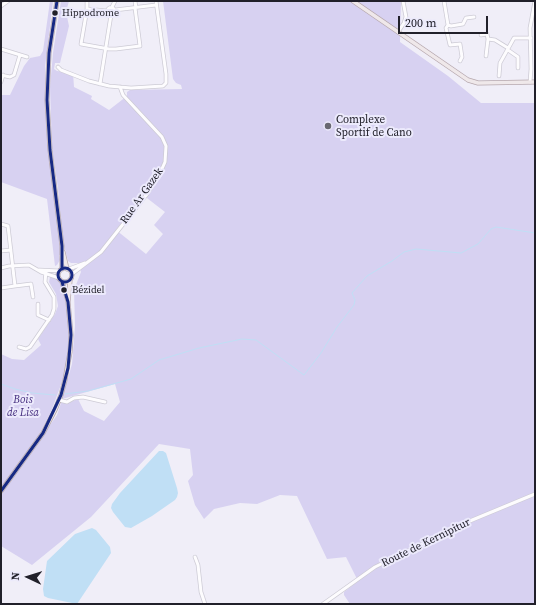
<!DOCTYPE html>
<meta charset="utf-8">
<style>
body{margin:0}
#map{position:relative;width:536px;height:605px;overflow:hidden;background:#f0eef8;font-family:"Source Serif 4",serif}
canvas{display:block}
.frame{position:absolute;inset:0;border:2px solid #21202a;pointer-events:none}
.north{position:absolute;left:8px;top:557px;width:40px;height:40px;-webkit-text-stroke:3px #eceafc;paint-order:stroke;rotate:274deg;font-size:11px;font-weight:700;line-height:16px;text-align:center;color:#21202a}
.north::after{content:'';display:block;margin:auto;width:14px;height:18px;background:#21202a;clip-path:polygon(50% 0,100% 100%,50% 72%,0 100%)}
.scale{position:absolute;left:398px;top:16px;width:90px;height:18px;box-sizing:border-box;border:2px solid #21202a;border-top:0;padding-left:5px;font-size:12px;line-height:14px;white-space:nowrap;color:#21202a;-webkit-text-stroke:3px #eceafc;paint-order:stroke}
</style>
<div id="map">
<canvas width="536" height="605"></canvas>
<div class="frame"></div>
<div class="north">N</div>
<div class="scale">200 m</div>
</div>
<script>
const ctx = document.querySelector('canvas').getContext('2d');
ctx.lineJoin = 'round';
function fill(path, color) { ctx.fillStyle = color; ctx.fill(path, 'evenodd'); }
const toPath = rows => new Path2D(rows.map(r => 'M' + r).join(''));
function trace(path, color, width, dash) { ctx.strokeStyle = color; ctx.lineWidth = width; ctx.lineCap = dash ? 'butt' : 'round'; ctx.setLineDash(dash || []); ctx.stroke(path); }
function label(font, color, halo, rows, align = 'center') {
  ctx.font = font + ' "Source Serif 4",serif'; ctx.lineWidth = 4; ctx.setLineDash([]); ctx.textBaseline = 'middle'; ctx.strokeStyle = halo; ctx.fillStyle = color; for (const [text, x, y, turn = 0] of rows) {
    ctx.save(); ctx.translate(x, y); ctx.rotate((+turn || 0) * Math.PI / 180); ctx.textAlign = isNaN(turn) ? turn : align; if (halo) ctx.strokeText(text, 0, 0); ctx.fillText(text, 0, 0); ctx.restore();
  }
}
fill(toPath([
 [50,1,53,1,45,67,46,126,61,255,59,255,60,260,57,265,55,266,47,199,1,182,1,95,10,95,24,66,30,58,40,56,43,51],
 [61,1,69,1,66,12,69,26,60,63,55,63,54,69,57,71,73,73,74,87,92,96,91,99,109,110,127,96,127,92,130,90,182,89,181,85,176,83,173,79,163,1,401,1,400,42,448,76,481,103,535,103,535,604,350,604,344,595,344,592,358,581,346,557,327,559,297,496,280,495,257,504,240,503,214,509,204,519,195,505,188,481,193,475,190,449,159,444,91,517,32,565,1,546,1,495,57,415,61,403,67,403,78,399,84,411,104,421,120,402,115,384,62,399,72,364,75,326,74,290,81,272,78,263,71,263,68,261,63,242,58,188,52,148,50,87,53,53],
 [143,195,165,212,154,225,163,234,146,254,116,230],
 [50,277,57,279,62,285,66,300,69,332,69,353,63,379,51,412,39,435,1,487,1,354,12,359,24,360,41,345,38,339,55,314,58,306,56,294,49,282]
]), '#d7d1f1');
fill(toPath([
 [159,451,163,451,166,453,177,488,178,493,177,497,175,500,152,516,131,528,125,527,113,512,111,508,112,504,120,493],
 [92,528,96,530,110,547,111,553,77,604,48,598,44,596,43,589,47,561,75,534]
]), '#c0dff5');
trace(toPath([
 [1,384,15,389,32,393,55,395],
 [65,394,88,391,131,379,159,360,199,348,242,339,256,340,304,375,321,353,337,327,354,305,355,300,352,293,367,276,392,261,404,252,416,249,461,253,478,244,491,229,496,227,535,233]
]), '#c0dff5', 1);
const minor = toPath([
 [87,1,87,9,81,44,109,49,116,49,140,46,135,8],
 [135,1,136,8],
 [444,1,448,25,446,28,450,45,460,44,462,57,460,61],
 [1,6,8,1],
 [112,7,115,1],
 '107.5 11a3.5 3.5 0 1 1 7 0a3.5 3.5 0 1 1-7 0Z',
 [87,9,107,11],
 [115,10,156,5],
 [448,25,451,26,463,24,466,18,474,17],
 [398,32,404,23,406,17,403,1],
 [481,35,487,34,488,39,495,40,508,48],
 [1,49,27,57],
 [508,50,518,57,518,68],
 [486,56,488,39],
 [58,67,61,70,89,81,109,86,131,88,163,86,166,83,166,74,156,1],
 [1,75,10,77,14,75,20,55],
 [499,76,500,63,514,38,531,38],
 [1,82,3,75],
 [530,82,531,69,530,28,535,1],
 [100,84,111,15],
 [1,224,8,226,15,286,1,288],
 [1,251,11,250],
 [1,268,9,266,29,265,41,272,59,278],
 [69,269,85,263],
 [39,270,60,271],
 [72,274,101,252,147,194,161,171,165,162,166,146,162,137,123,95,120,87],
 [15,286,31,284,33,297],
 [38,304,38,315,49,320],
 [19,347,26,349,30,347,52,315,54,309,54,297,45,282,46,271],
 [59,400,67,402,74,398,83,397,105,402],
 [195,557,198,565,201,592,205,604],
 [323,604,375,567,465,523,535,494]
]);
const major = toPath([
 [57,1,49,53,47,100,50,150,62,246,62,269],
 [353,1,468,80,478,83,535,82],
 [63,252,67,269],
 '58 275a7 7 0 1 1 14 0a7 7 0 1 1-14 0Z',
 [62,282,68,301],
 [1,491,43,433,55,410,61,395,65,380,70,352,71,335,68,302,70,281]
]);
trace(minor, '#cdcbd5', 4.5);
trace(major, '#b6a8ae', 5);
trace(minor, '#fdfcfe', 3);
trace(major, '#efe8ea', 3.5);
trace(toPath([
 [57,1,49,53,47,100,50,150,62,246,62,269],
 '58 275a7 7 0 1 1 14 0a7 7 0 1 1-14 0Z',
 [1,491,43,433,61,395,68,368,71,335,68,302,62,282]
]), '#172983', 3);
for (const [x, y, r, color] of [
 [55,13,3.5,"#21202a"],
 [328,126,4,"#696872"],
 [64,290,3.5,"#21202a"]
]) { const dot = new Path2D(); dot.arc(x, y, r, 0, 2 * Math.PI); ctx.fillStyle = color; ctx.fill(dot); trace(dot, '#eceafc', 1.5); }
label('10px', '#21202a', '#eceafc', [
 ["Hippodrome",62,13],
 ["Bézidel",72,290]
], 'left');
label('11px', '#21202a', '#eceafc', [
 ["Complexe",336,120],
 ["Sportif de Cano",336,133]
], 'left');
label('11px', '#21202a', '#eceafc', [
 ["Rue Ar Gazek",142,196,-55],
 ["Route de Kernipitur",426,543,-26]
]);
label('italic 11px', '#442d7e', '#eceafc', [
 ["Bois",23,400],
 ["de Lisa",23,413]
]);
</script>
